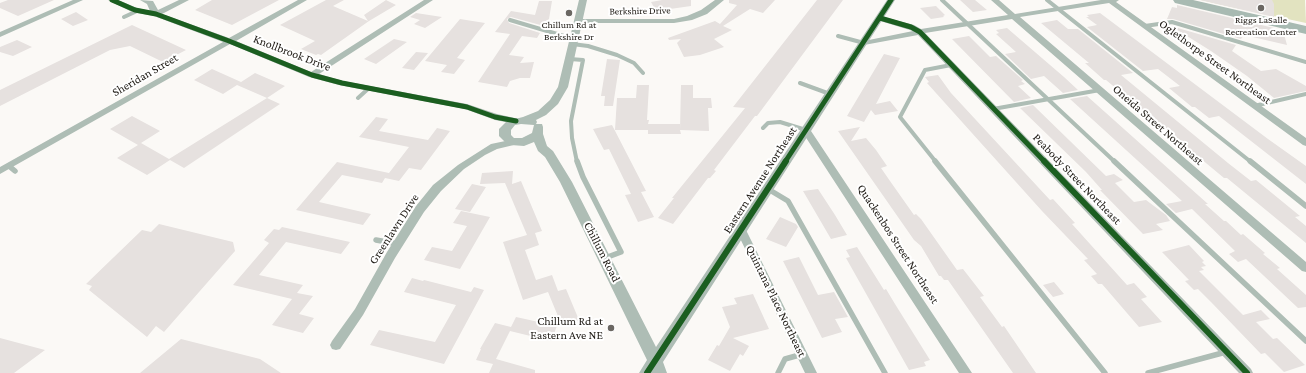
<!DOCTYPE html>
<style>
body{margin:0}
canvas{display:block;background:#fbf9f6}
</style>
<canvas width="1306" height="373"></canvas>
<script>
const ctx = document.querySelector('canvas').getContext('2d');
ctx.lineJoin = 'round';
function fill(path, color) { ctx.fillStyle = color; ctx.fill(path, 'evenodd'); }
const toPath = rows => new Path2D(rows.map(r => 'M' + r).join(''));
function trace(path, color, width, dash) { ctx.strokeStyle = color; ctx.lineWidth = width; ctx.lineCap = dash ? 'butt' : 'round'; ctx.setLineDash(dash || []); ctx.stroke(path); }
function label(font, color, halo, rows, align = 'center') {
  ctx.font = font + ' "Crimson Pro",serif'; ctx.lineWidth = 4; ctx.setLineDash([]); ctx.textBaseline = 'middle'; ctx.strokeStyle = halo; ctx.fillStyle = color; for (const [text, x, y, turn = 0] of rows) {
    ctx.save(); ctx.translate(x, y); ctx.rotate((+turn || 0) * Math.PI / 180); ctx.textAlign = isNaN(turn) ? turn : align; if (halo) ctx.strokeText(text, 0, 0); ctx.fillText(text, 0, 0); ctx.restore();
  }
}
fill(toPath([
 [1201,0,1305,0,1306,23,1218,4]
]), '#e2e3c0');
fill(toPath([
 [8,0,54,0,18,16,0,8,0,3],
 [212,0,279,0,232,25,195,10],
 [326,0,344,0,333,6,368,21,364,15,386,0,396,5,369,21,321,55,318,54,316,55,301,49,315,41,280,25],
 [662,0,691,0,691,6,656,11,651,2],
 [729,0,775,0,763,13,750,9,723,26,732,30,714,39,724,47,700,55,684,57,677,43,681,39,669,40,668,38,715,21,720,24,737,5,729,3],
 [817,0,843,0,757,116,755,116,714,170,716,171,710,178,708,178,673,224,658,218,674,198,672,198,745,108,733,107],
 [960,0,975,0,987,10,973,12],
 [1200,0,1272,0,1274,4,1274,17],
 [539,1,552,1,549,19,544,26,511,17,507,19,509,23,540,33,537,38,522,36,509,55,524,57,520,63,534,62,530,78,520,78,510,81,507,87,478,82,510,34,495,32,511,11,535,15],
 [1177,5,1274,28,1274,32,1284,34,1287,45,1244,35,1241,39,1173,19,1167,19,1172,7,1177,8],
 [936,6,945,15,943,16,944,17,931,19,920,8],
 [76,12,88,20,73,26,61,19],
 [416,13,442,17,425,28,414,24,420,20,410,17],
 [1100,13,1268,139,1306,166,1306,184,1219,116,1209,118,1195,107,1192,107,1169,88,1180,86,1158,69,1143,71,1087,27,1097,25,1086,17,1089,17,1087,15],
 [460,19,485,23,457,58,465,60,454,74,441,72,447,65,425,61],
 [1057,20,1068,29,1078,29,1133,73,1121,75,1228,163,1251,181,1256,180,1300,216,1295,217,1306,226,1306,243,1227,178,1224,178,1106,80,1104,80,1085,63,1089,63,1041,23],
 [132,25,186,50,163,62,130,46,110,50,0,106,0,90],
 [1171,26,1236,45,1232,51,1261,71,1276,69,1306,86,1306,91,1274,98,1247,76,1211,51],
 [1007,28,1064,77,1078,90,1063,93,1044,76,1031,79,1005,54,1016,52,996,34,999,33,996,30],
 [969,36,990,57,996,56,1023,80,1021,81,1025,84,1018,86,1031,98,1014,102,952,39],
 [394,39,407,42,376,64,364,59],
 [17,40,32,47,13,56,0,52,0,47],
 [416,52,428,53,414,70,402,68],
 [884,54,900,58,876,104,890,101,898,111,875,115,871,110,864,122,847,116],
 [607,59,620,60,613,106,604,106,605,96,601,96],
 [212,69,241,82,238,84,255,73,285,86,267,98,237,85,223,94,194,80],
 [938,75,951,93,1050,200,1053,199,1075,223,1072,224,1127,285,1134,283,1147,297,1141,299,1162,322,1139,327,1102,284,1098,284,1091,276,1097,274,1084,260,1088,259,1042,211,927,83,929,82,925,77],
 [637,85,649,85,647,120,649,120,648,124,680,124,680,130,681,85,693,85,693,98,711,98,712,108,708,108,709,131,680,130,681,134,648,134,648,130,615,130,617,98,636,98],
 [1087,96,1208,204,1205,204,1224,221,1226,221,1241,235,1243,234,1265,253,1263,254,1280,268,1277,269,1306,295,1306,307,1298,308,1246,259,1238,262,1229,254,1235,251,1192,209,1176,213,1166,204,1182,201,1070,99],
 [267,98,280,104,184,168,170,160,147,175,117,158,138,145,110,129,132,116,160,131,141,143,169,159],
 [1033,105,1106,176,1114,174,1123,180,1115,183,1134,202,1146,200,1166,215,1170,221,1156,224,1163,230,1143,234,1100,190,1102,190,1086,172,1020,108],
 [376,117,388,119,379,131,428,140,437,128,450,131,421,170,409,168,399,181,385,178,382,183,342,175,319,202,371,214,363,225,296,210,337,162,389,173,409,147,359,137],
 [612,125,646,191,641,192,654,217,638,222,625,195,631,194,609,149,604,150,593,129],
 [860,127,851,141,866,138,876,150,887,166,881,168,890,181,914,215,916,214,921,219,957,270,963,269,984,296,980,297,1002,327,1004,326,1036,373,1013,373,948,280,944,280,941,276,939,276,921,246,914,240,838,131],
 [513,171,512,184,521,181,542,231,535,233,539,245,525,250,536,280,552,275,558,291,566,289,579,320,562,326,548,292,523,300,503,242,527,235,505,183,480,184,482,173],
 [472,184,486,187,470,212,455,209],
 [818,189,835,215,847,235,831,239,803,191],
 [461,211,490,217,460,269,424,260,432,247,452,251,467,226,453,223],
 [780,217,796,224,798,227,786,247,766,239],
 [159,224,233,242,235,251,164,332,156,326,147,337,89,290,92,286,86,284,142,230,151,232],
 [282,227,350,242,341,254,286,242,259,275,303,285,297,293,313,296,299,314,314,318,303,333,272,325,292,299,233,285,269,243,264,240,274,229,279,230],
 [1189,245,1204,261,1202,262,1206,266,1201,267,1204,270,1199,271,1243,315,1261,310,1270,319,1256,322,1273,339,1277,338,1305,365,1284,372,1265,353,1261,354,1211,302,1198,289,1194,290,1185,281,1189,280,1162,252],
 [857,247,884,290,886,289,895,304,930,360,924,362,926,366,909,370,846,258,850,257,846,250],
 [799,257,818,295,834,292,848,317,835,319,842,332,822,338,783,261],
 [412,278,423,281,424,280,471,292,474,287,484,290,444,364,370,345,379,330,435,342,456,305,404,292],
 [1054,282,1064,294,1053,297,1043,285],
 [753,294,769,329,733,338,749,346,743,356,740,354,730,371,708,360,717,345,719,346,730,327,722,307,737,304,734,298],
 [516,317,557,326,551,341,510,331,496,359,535,370,535,373,489,373,493,364,476,360,481,349,480,349,495,323,511,327],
 [0,338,45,350,14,373,0,373],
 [181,339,260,359,281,373,140,373]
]), '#e6e1df');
trace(toPath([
 [942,0,1115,162],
 [1047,0,1251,162],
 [124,17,137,11],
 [510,20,574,39],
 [1145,26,1172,22,1306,62],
 [838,36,864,43],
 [572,44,588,46,617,55,634,63,643,73],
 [570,59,583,60,571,121,572,138,577,162],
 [800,83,830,94],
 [358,98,369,88],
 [1254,106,1306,94],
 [993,109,1100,90],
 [763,128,768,123,780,122,806,130],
 [936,162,900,117,925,70,951,65]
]), '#aebdb5', 4);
trace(toPath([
 [577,161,583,177,621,252,605,258],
 [935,161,1105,373],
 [1114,161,1306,341],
 [1250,161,1306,206],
 [9,166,15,171],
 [768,189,788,201,885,373],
 [376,240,398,244],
 [778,373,785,359,803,354],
 [1148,373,1226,352]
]), '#aebdb5', 5.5);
fill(toPath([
 [73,0,83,0,0,37,0,32,73,0],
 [108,0,118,0,137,8,150,11,147,4,140,0,153,1,158,10,179,0,189,0,162,14,229,38,298,0,307,0,236,41,311,72,424,0,433,0,319,74,343,81,467,104,497,114,519,119,521,121,516,124,495,120,465,109,339,85,309,77,230,44,0,174,0,167,223,42,154,16,132,12,108,0],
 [715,0,724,0,707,14,692,20,674,23,578,23,574,21,578,19,674,19,687,16,701,10,715,0],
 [991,0,999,0,1015,14,1101,0,1119,0,1116,2,1306,138,1306,146,1303,145,1109,3,1020,17,1306,262,1306,272,1302,271,1012,19,925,33,1251,369,1253,373,1239,373,918,35,864,45,860,43,864,41,913,31,877,20,876,18,880,16,914,25,921,29,1008,15,991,0],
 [806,127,809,128,972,373,959,373,801,130,806,127],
 [515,139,518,140,520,142,518,144,497,149,485,155,464,169,441,191,424,212,395,258,363,315,340,349,336,350,332,349,330,345,332,341,355,309,387,252,416,206,433,185,458,165,491,144,515,139],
 [741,226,745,227,746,230,817,373,805,373,736,230,737,227,741,226]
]), '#aebdb5');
fill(toPath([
 [579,0,587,0,568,87,558,104,546,115,536,120,537,122,536,124,542,124,543,127,543,134,547,146,553,151,572,182,656,347,887,0,895,0,663,362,667,373,639,373,647,360,560,182,545,157,538,151,534,142,524,146,511,145,507,144,499,136,499,129,507,121,523,117,538,111,550,100,558,87,579,0],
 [521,124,534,125,532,133,522,138,514,138,511,135,511,130,515,125,521,124]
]), '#aebdb5');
fill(toPath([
 [1173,0,1193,0,1306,26,1306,34,1175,3,1173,0]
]), '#a8bab2');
trace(toPath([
 [112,0,135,10,156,14,229,41,312,75,342,83,467,107,495,117,516,121],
 [880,18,911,27,920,32,1045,162],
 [785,162,891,0]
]), '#1b5e20', 5);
trace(toPath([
 [1044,161,1247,373],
 [647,373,786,161]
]), '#1b5e20', 6);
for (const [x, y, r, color] of [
 [1261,8,4,"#6b6762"],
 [569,13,4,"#6b6762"],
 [611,328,4,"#6b6762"]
]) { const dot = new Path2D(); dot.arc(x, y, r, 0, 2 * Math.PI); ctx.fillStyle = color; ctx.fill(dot); trace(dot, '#fff', 1.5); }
label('10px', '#1d1913', '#fff', [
 ["Berkshire Drive",640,11,-1]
]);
label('10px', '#1d1913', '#fff', [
 ["Riggs LaSalle",1261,20],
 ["Recreation Center",1261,32],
 ["Chillum Rd at",569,25],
 ["Berkshire Dr",569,37]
]);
label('12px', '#1d1913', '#fff', [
 ["Knollbrook Drive",292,53,21],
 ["Oglethorpe Street Northeast",1215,62,36],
 ["Sheridan Street",145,75,-30],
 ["Oneida Street Northeast",1158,125,41],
 ["Peabody Street Northeast",1077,179,46],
 ["Eastern Avenue Northeast",760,180,-57],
 ["Greenlawn Drive",394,229,-57],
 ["Quackenbos Street Northeast",898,244,57],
 ["Chillum Road",602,252,63],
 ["Quintana Place Northeast",776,301,64]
]);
label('12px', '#1d1913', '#fff', [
 ["Chillum Rd at",603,321],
 ["Eastern Ave NE",603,335]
], 'right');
</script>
